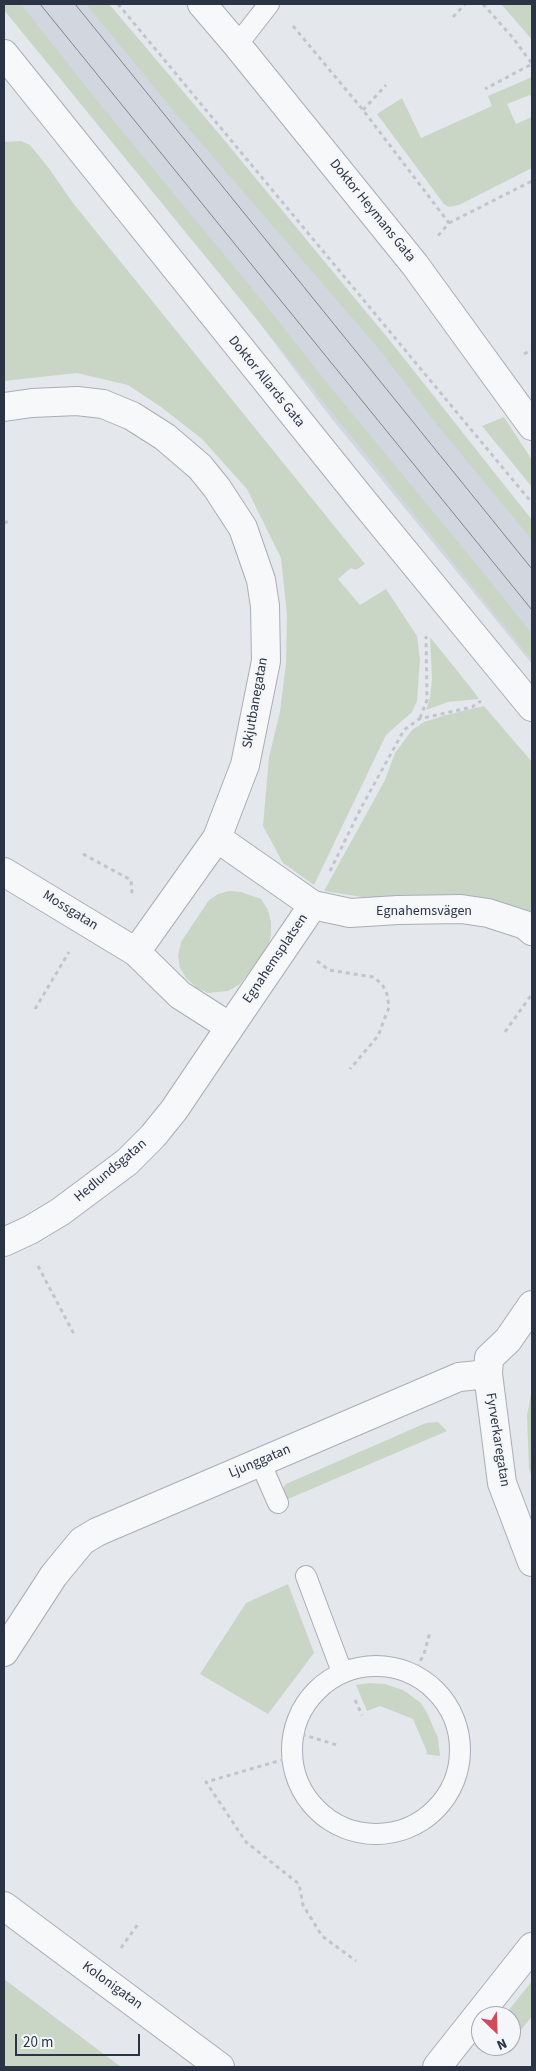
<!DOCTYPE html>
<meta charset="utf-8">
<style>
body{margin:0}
#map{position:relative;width:536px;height:2071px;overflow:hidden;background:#e4e7ec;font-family:"Source Sans 3",sans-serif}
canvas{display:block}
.frame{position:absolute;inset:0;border:5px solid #2b3445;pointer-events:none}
.north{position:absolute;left:471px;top:2006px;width:50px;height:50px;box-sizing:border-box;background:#f4f6f9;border:1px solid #a4a8b1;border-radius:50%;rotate:156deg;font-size:14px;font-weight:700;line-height:20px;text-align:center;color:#2b3445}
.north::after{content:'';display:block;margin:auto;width:18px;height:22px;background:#d1495b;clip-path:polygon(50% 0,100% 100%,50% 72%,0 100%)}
.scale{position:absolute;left:15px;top:2034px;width:125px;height:22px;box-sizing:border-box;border:2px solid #2b3445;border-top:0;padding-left:6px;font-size:15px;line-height:18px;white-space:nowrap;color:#2b3445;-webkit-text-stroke:4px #f4f6f9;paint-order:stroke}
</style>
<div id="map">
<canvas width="536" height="2071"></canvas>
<div class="frame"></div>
<div class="north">N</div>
<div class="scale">20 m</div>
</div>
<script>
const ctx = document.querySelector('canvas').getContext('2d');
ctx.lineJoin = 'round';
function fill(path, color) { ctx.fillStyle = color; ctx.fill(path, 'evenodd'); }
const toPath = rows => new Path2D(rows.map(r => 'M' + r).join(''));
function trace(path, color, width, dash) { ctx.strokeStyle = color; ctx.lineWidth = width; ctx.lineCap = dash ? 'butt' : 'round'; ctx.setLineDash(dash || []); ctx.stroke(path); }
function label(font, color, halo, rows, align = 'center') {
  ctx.font = font + ' "Source Sans 3",sans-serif'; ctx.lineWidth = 4.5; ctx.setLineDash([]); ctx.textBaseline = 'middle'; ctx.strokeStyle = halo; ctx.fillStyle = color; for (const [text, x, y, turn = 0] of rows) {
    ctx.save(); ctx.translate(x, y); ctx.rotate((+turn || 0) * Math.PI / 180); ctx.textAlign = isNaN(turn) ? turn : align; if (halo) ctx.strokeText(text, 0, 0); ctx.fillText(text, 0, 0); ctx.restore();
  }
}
fill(toPath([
 [14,4,104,4,532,529,532,664,328,414,82,87]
]), '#d2d6de');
fill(toPath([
 [4,4,21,4,94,97,273,314,323,378,491,582,532,634,532,660,263,327,4,10],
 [86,4,109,4,220,135,391,342,532,520,532,540,430,416,379,349,178,116],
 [501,4,532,4,532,40,528,35],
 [532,77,532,100,530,95,507,104,516,124,532,117,532,168,459,205,449,207,444,204,377,114,402,98,421,138,492,106,488,96],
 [21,141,30,145,48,167,73,203,365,564,356,570,351,568,338,579,360,605,386,589,417,636,420,660,417,701,412,712,386,735,314,885,283,863,263,826,269,757,280,712,286,663,287,615,281,558,247,489,202,439,161,407,128,385,77,373,4,381,4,142],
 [504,417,532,460,532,487,482,426],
 [430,637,471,688,479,699,448,702,426,710,430,698,432,679],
 [484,706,532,762,532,919,431,897,362,897,324,891,385,780,395,753,412,730,424,722,446,715],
 [230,891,241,892,261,899,268,910,271,922,271,935,268,947,240,984,228,991,208,993,197,988,187,979,180,968,178,956,181,942,209,900,218,894],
 [532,1390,532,1477,529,1469,527,1415],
 [438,1422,447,1431,281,1502,281,1491,286,1484,426,1423],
 [288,1584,314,1653,268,1714,200,1674,246,1603],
 [369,1683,385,1684,403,1690,421,1703,427,1713,438,1738,440,1756,426,1754,427,1752,413,1719,380,1706,367,1711,356,1685],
 [4,1979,121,2067,4,2067],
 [532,1981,532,2016,511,2043,511,2016,504,2016]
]), '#c9d6c5');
const service = toPath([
 [237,45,269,4],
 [260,1462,278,1503],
 [306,1576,342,1672],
 '292 1750a84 84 0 1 1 168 0a84 84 0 1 1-168 0Z'
]);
const minor = toPath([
 [202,4,237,45,415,265,532,426],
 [4,407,32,403,77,401,103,404,132,416,165,437,200,467,217,488,243,528,261,580,265,606,266,661,245,765,217,838],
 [4,872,136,952,180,995,230,1027,313,905,217,838,136,952],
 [313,905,350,913,398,910,461,909,488,913,525,925,532,931],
 [4,1242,30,1230,60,1212,127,1162,153,1136,174,1110,230,1027],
 [488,1374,502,1483,532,1562],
 [4,1652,54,1575,82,1541,97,1532,459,1377,488,1374,489,1358,508,1340,532,1305],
 [4,1906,220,2067],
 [437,2067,532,1947]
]);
const tertiary = toPath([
 [4,54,363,501,532,707]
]);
trace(service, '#a9aeb7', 22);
trace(minor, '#a9aeb7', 30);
trace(tertiary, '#a9aeb7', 30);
trace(toPath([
 [118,4,532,503],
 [483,4,514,39,532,64,485,89],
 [453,17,465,4],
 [293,26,363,110,449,223,437,237],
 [363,110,386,85],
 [449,223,532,181],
 [524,354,532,350],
 [4,523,9,521],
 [420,718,427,700,426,636],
 [83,854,131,880,132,894],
 [330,871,362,806,404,730,419,719,472,707,481,701],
 [317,961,329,970,373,977,382,984,387,994,389,1007,378,1036,350,1069],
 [35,1009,69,952],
 [505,1032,532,994],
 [38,1266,74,1334],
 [413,1675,424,1654,430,1632],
 [355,1700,362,1715],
 [294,1732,337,1745],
 [292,1757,206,1782,246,1842,299,1884,303,1905,322,1936,356,1961],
 [121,1948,138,1924]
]), '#c2c5cb', 3, [4, 4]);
trace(service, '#f7f8fa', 20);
trace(minor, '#f7f8fa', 28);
trace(tertiary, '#f7f8fa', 28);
trace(toPath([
 [40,4,532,610],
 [75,4,532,569]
]), '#7d8696', 1);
label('14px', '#2b3445', '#f4f6f9', [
 ["Doktor Heymans Gata",372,211,51],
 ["Doktor Allards Gata",266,382,51],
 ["Skjutbanegatan",256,703,-80],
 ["Mossgatan",70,911,32],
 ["Egnahemsvägen",424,912],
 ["Egnahemsplatsen",276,959,-56],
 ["Hedlundsgatan",111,1171,-40],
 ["Fyrverkaregatan",497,1440,81],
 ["Ljunggatan",260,1462,-23],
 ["Kolonigatan",112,1986,36]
]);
</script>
